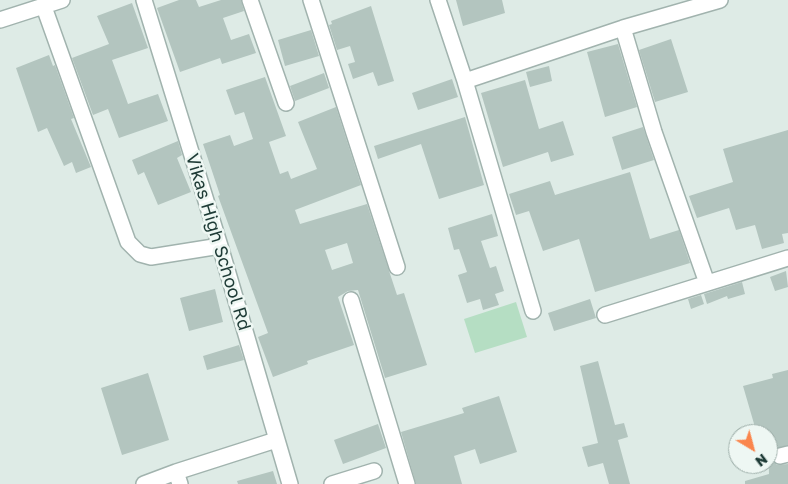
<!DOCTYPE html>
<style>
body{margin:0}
#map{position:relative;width:788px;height:484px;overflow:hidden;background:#deebe6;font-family:"Golos Text",sans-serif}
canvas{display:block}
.north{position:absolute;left:728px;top:424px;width:50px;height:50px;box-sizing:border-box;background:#eef7f3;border:1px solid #9baca7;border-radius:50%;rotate:143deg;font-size:14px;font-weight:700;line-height:20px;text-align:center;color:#1e3b36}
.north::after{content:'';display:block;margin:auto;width:18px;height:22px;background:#fa854c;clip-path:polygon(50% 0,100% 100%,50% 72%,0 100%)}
</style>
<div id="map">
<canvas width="788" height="484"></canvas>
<div class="north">N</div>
</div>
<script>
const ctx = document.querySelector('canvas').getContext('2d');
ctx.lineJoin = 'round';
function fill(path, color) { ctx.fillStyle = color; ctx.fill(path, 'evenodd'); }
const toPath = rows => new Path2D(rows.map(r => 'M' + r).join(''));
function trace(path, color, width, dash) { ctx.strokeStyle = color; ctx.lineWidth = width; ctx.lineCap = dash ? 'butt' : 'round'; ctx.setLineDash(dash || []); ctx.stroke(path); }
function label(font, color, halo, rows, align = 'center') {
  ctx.font = font + ' "Golos Text",sans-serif'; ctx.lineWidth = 5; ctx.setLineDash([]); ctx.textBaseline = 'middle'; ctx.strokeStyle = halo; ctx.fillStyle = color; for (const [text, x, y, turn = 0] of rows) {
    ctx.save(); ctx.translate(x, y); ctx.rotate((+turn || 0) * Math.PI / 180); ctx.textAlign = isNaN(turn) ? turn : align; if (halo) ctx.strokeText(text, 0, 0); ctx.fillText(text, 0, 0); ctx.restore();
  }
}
fill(toPath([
 [516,302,527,337,475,353,464,319]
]), '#b5dec3');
fill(toPath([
 [179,0,196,0,199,7,221,0,241,0,244,11,223,18,231,40,249,34,256,53,222,64,220,58,180,72,157,8],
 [456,0,502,0,505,13,463,26],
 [132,3,148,48,112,60,128,104,158,94,168,121,119,138,108,109,93,115,72,58,109,44,97,16],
 [371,6,394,81,378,86,373,72,353,79,348,64,355,62,350,46,337,50,329,25,332,24,331,21],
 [311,30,319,56,285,66,278,40],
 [671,39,688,92,655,102,639,50],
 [618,44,637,107,605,117,587,52],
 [49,55,53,66,55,65,74,118,71,119,91,167,76,173,72,162,64,166,47,128,38,132,16,68],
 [549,66,552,81,530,87,526,72],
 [324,73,329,88,295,101,290,86],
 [265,77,286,136,269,142,280,174,288,171,291,179,317,169,298,122,336,107,361,185,295,210,300,224,367,204,397,295,404,293,427,365,385,378,358,290,348,291,338,297,354,345,307,361,308,364,273,377,258,337,268,333,218,196,220,195,203,144,230,135,234,146,253,139,244,112,235,115,226,90],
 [347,243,353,263,332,270,325,250],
 [452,79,458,97,418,110,412,93],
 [525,80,539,129,563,121,574,155,551,162,548,152,503,167,481,93],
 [465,117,484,185,439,199,421,144,378,159,374,146],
 [643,127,654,160,622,170,612,137],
 [788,130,788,233,782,234,784,243,762,249,755,225,736,230,729,208,697,218,689,196,733,182,723,149],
 [178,141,182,155,177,158,191,192,158,205,144,172,138,175,132,160],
 [630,172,650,239,679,230,690,263,595,292,579,239,543,251,529,211,516,215,509,194,550,181,555,195],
 [492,214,498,236,481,241,490,268,496,266,504,291,495,294,499,305,483,310,480,299,467,303,458,275,467,272,459,249,454,250,448,228],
 [786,271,788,287,775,291,770,277],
 [742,282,745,294,728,299,727,296,707,304,704,294],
 [215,289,223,322,189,331,180,298],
 [701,295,704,304,691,309,688,299],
 [590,299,596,318,554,331,548,313],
 [239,345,244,360,207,370,203,356],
 [598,361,615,425,624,423,628,437,618,440,630,484,609,484,603,463,588,467,582,447,598,443,580,366],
 [788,370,788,445,774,449,771,458,777,465,788,464,788,484,745,484,745,481,769,474,768,434,757,434,743,386,773,378,772,374],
 [148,373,169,440,122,455,101,388],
 [499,396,517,452,480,464,475,449,454,456,462,484,416,484,401,432,464,413,462,408],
 [378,424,386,448,343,464,334,440],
 [273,471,277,484,238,484,237,481]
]), '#b3c5bf');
const minor = toPath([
 [144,0,220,246,290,484],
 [250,0,286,103],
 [311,0,397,267],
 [438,0,465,81,533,311],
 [44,7,128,242,140,254,151,257,220,246],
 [0,20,62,0],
 [623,28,654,132,707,283],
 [465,81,623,28,720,0],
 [351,300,407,484],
 [605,315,788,258],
 [780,456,788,454],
 [144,484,176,472],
 [180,484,176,472,276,440],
 [332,484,374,471]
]);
trace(minor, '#a1b3ae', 18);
trace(minor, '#fff', 15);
label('18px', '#1e3b36', '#eef7f3', [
 ["Vikas High School Rd",218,242,73]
]);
</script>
